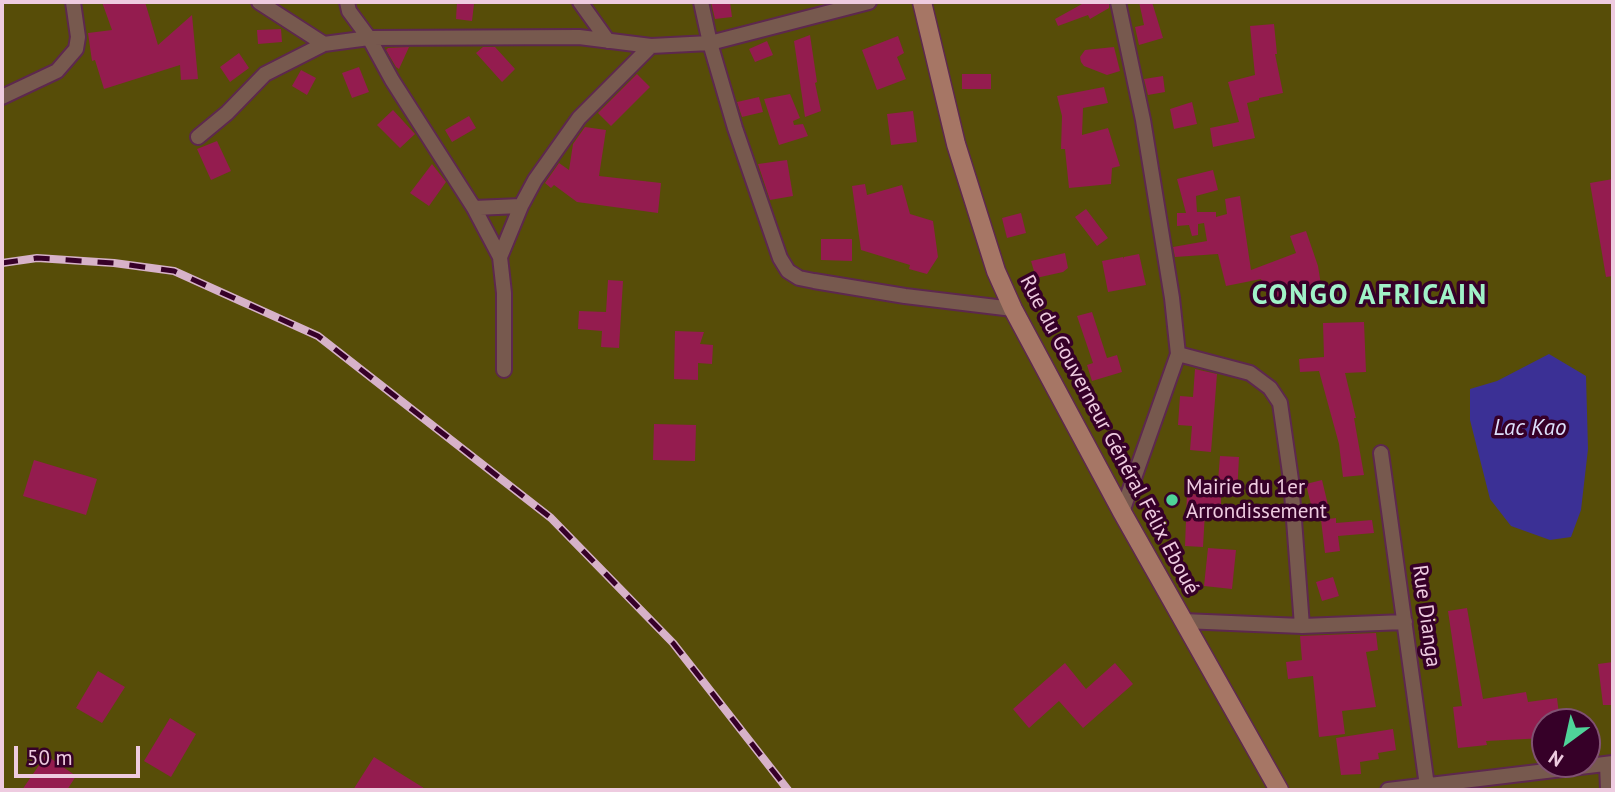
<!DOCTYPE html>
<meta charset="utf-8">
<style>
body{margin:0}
#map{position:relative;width:1615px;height:792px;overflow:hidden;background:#410932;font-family:"PT Sans",sans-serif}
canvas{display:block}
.frame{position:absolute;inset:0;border:4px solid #eecbe0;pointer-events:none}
.north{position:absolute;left:1531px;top:708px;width:70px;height:70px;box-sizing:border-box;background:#360028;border:2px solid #805172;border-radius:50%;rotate:213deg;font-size:19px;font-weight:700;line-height:28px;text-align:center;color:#eecbe0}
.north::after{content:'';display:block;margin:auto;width:24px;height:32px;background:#4fd399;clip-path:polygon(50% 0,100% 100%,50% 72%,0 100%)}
.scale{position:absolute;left:14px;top:746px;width:126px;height:32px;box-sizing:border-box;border:4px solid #eecbe0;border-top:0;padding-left:9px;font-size:21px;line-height:24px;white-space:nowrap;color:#eecbe0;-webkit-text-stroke:5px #360028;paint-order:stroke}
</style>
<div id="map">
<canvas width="1615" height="792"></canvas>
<div class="frame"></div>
<div class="north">N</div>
<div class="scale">50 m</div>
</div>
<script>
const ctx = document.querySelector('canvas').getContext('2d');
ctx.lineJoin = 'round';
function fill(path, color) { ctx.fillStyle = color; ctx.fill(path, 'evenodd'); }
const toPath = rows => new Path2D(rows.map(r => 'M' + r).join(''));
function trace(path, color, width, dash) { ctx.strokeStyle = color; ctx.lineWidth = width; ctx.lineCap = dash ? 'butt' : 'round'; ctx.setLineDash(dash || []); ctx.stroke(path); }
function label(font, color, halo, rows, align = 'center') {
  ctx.font = font + ' "PT Sans",sans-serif'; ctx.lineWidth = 7; ctx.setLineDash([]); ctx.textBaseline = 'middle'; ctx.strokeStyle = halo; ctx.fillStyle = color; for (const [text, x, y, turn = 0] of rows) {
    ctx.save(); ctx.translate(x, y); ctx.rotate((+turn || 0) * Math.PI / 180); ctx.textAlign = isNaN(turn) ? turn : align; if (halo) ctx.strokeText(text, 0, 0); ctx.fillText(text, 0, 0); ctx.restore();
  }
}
fill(toPath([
 [2,2,1613,2,1613,790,2,790],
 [1545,722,1587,722,1587,764,1545,764]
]), '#574d08');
fill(toPath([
 [1549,354,1586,376,1588,449,1581,510,1571,537,1550,540,1511,526,1490,499,1470,420,1470,389,1497,381]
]), '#3b3095');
fill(toPath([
 [102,2,145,2,158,45,192,15,198,79,181,80,180,65,104,89,95,60,92,61,88,33,112,30],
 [457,2,474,4,472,21,456,19],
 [711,2,730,2,732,17,715,19],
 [1081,2,1109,2,1109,8,1090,19,1088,15,1058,26,1055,19,1082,4],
 [1139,2,1152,2,1163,38,1139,45,1135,27,1144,25],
 [1274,24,1277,54,1275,54,1283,93,1259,98,1259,100,1247,103,1255,138,1213,147,1210,128,1239,122,1228,82,1255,75,1250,26],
 [281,29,282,42,258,44,257,30],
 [810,35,817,82,815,83,821,111,805,117,794,41],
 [898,36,904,53,897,57,906,79,877,90,862,50],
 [767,41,773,55,755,62,749,49],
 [409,47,399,69,396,67,386,50,388,48],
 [483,47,495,47,515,69,502,82,476,53],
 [1114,47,1120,71,1107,75,1084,66,1081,62,1080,57,1085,50],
 [239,53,249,68,230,82,220,67],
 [359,67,369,92,352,98,342,73],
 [301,70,316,78,307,95,292,86],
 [637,74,650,87,611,126,598,113],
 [962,74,991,74,991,89,962,89],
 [1163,76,1165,92,1148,95,1144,79],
 [1104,87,1108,103,1083,108,1082,135,1108,128,1120,166,1112,168,1111,184,1069,188,1065,149,1061,149,1062,116,1057,96],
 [790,94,800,118,793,121,794,125,803,124,808,136,779,145,764,99],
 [759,97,763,112,742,117,737,102],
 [1192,102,1197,124,1174,129,1170,109],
 [393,110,415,134,400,148,377,125],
 [913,111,917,142,891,145,887,114],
 [469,116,476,128,452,142,445,130],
 [585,127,606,130,599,176,661,183,658,213,577,202,554,185,551,188,545,183,559,163,569,170,573,144],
 [217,141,231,171,211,180,197,149],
 [787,160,793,196,770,200,758,164],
 [432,164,446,182,429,206,410,193],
 [1213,170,1218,190,1196,196,1197,212,1216,212,1216,217,1227,214,1225,199,1240,196,1251,270,1296,253,1290,236,1306,231,1318,266,1322,291,1296,294,1271,303,1261,279,1226,286,1218,254,1175,257,1173,247,1207,241,1204,223,1198,224,1198,235,1192,236,1189,225,1177,226,1177,213,1186,213,1177,179],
 [1613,179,1613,276,1606,277,1590,183],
 [865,184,867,195,902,185,910,214,933,221,938,257,927,274,909,269,910,265,861,250,852,186],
 [1086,209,1108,238,1097,246,1075,217],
 [1021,213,1026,233,1007,238,1002,218],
 [821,239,852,239,852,261,821,260],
 [1065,253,1068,268,1063,272,1036,278,1031,261],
 [1139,254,1146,285,1108,292,1102,261,1123,257,1124,259,1124,257],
 [608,280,623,281,619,348,601,347,602,331,578,329,579,311,606,312],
 [1092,312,1107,358,1117,355,1122,372,1092,381,1087,365,1093,363,1077,316],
 [1364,322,1366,372,1345,373,1356,418,1354,418,1364,475,1343,477,1339,444,1319,371,1300,372,1299,359,1324,357,1323,323],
 [675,331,704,332,700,344,713,345,712,364,698,363,698,380,674,379],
 [1195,369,1217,374,1211,452,1190,450,1192,426,1178,425,1180,396,1193,397],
 [654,424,696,425,695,461,653,460],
 [1220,456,1239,457,1237,495,1217,494],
 [34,460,97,479,86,515,23,496],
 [1322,480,1328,505,1312,509,1306,484],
 [1187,494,1221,496,1221,512,1205,512,1203,547,1185,546],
 [1336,518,1336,523,1372,520,1374,533,1338,536,1340,551,1325,553,1321,520],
 [1208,548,1236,550,1232,589,1204,586],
 [1333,577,1339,596,1322,601,1316,582],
 [1467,608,1483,699,1526,692,1528,702,1557,698,1560,722,1545,722,1545,738,1486,741,1487,745,1458,748,1453,707,1462,706,1448,611],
 [1376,633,1378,650,1366,652,1376,707,1342,711,1345,734,1319,737,1313,676,1288,679,1286,662,1302,660,1300,636],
 [1613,662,1613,705,1603,705,1598,664],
 [1065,663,1086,689,1115,663,1133,684,1083,728,1059,701,1029,728,1013,709],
 [98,671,125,687,102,723,76,708],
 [170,718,196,734,171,777,144,761],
 [1393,729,1396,750,1378,753,1379,759,1360,762,1361,774,1341,775,1336,738],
 [46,755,76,776,67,790,22,790],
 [374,757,427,790,353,790]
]), '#941c4f');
const street = toPath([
 [259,2,324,44],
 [347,2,349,11,369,38,392,80,474,208,500,257],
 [580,2,608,41],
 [701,2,710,43,735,128,780,258,788,271,799,278,814,281,905,296,1013,309],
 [1118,2,1143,120,1172,298,1178,354,1122,512],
 [2,97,57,71,76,49,78,37,73,2],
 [198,137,227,113,265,74,324,44,369,38,579,37,651,46],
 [474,208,521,206],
 [1178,354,1250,373,1270,388,1280,403,1291,480,1302,626],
 [504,370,504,293,500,257,521,206,535,180,579,118,651,46,710,43,869,2],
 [1381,453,1427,786],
 [1183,621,1302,626,1405,622],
 [1607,764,1608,790],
 [1388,790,1613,763]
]);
const secondary = toPath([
 [922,2,956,144,996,271,1013,309,1122,512,1279,790]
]);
trace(street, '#5d284e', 18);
trace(secondary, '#5d284e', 21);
trace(street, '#77594e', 14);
trace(secondary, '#a67665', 18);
const rail = toPath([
 [2,263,37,258,114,263,174,271,318,336,551,518,673,643,788,790]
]);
trace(rail, '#d7b2c9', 8);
trace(rail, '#360028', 5, [16]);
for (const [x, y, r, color] of [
 [1172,500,7,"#4fd399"]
]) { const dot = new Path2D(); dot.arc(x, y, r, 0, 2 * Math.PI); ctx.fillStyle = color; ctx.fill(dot); trace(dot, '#360028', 2.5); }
label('21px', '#eecbe0', '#360028', [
 ["Rue du Gouverneur Général Félix Eboué",1109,435,62],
 ["Rue Dianga",1426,616,82]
]);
label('21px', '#eecbe0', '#360028', [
 ["Mairie du 1er",1186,488],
 ["Arrondissement",1186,512]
], 'left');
label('italic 23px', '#dcdffa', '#360028', [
 ["Lac Kao",1530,428]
]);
ctx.letterSpacing = '2px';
label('bold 28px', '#a0f2c8', '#360028', [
 ["CONGO AFRICAIN",1370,296]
]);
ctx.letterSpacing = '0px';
</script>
